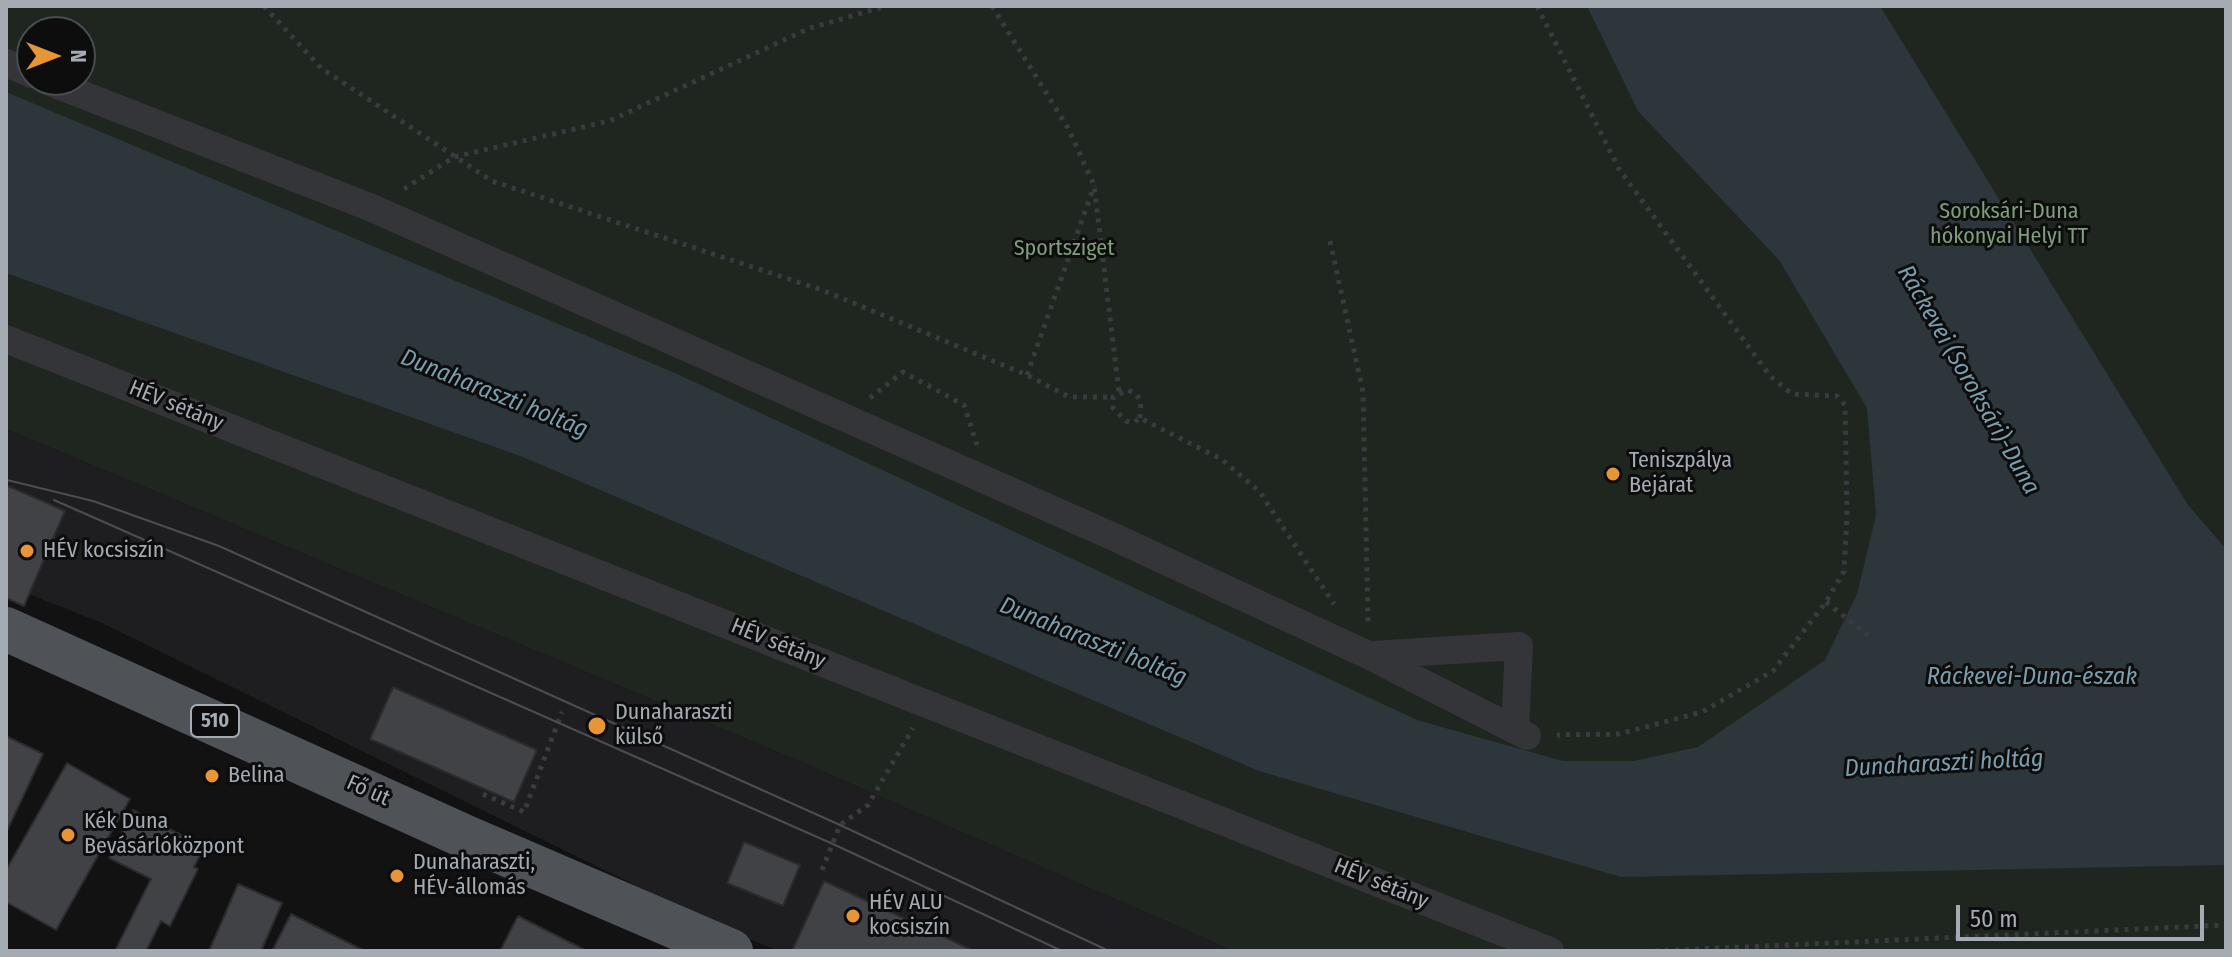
<!DOCTYPE html>
<meta charset="utf-8">
<style>
body{margin:0}
#map{position:relative;width:2232px;height:957px;overflow:hidden;background:#121213;font-family:"Fira Sans Condensed",sans-serif}
canvas{display:block}
.frame{position:absolute;inset:0;border:8px solid #a4abb3;pointer-events:none}
.north{position:absolute;left:16px;top:16px;width:80px;height:80px;box-sizing:border-box;background:#0d0d0e;border:2px solid #494c50;border-radius:50%;rotate:90deg;font-size:22px;font-weight:700;line-height:32px;text-align:center;color:#a4abb3}
.north::after{content:'';display:block;margin:auto;width:28px;height:36px;background:#e89535;clip-path:polygon(50% 0,100% 100%,50% 72%,0 100%)}
.scale{position:absolute;left:1956px;top:905px;width:248px;height:36px;box-sizing:border-box;border:4px solid #a4abb3;border-top:0;padding-left:10px;font-size:24px;line-height:28px;white-space:nowrap;color:#a4abb3;-webkit-text-stroke:6px #0d0d0e;paint-order:stroke}
</style>
<div id="map">
<canvas width="2232" height="957"></canvas>
<div class="frame"></div>
<div class="north">N</div>
<div class="scale">50 m</div>
</div>
<script>
const ctx = document.querySelector('canvas').getContext('2d');
ctx.lineJoin = 'round';
function fill(path, color) { ctx.fillStyle = color; ctx.fill(path, 'evenodd'); }
const toPath = rows => new Path2D(rows.map(r => 'M' + r).join(''));
function trace(path, color, width, dash) { ctx.strokeStyle = color; ctx.lineWidth = width; ctx.lineCap = dash ? 'butt' : 'round'; ctx.setLineDash(dash || []); ctx.stroke(path); }
function label(font, color, halo, rows, align = 'center') {
  ctx.font = font + ' "Fira Sans Condensed",sans-serif'; ctx.lineWidth = 6; ctx.setLineDash([]); ctx.textBaseline = 'middle'; ctx.strokeStyle = halo; ctx.fillStyle = color; for (const [text, x, y, turn = 0] of rows) {
    ctx.save(); ctx.translate(x, y); ctx.rotate((+turn || 0) * Math.PI / 180); ctx.textAlign = isNaN(turn) ? turn : align; if (halo) ctx.strokeText(text, 0, 0); ctx.fillText(text, 0, 0); ctx.restore();
  }
}
fill(toPath([
 [6,429,794,759,1234,951,778,951,712,923,102,623,6,585]
]), '#1e1e20');
fill(toPath([
 [6,6,2226,6,2226,951,1234,951,794,759,6,429,6,63,32,74,32,80,45,80,293,177,54,80,80,80,80,32,32,32,32,71,6,61]
]), '#1e261f');
fill(toPath([
 [1587,6,1880,6,2188,505,2226,549,2226,865,1621,877,1259,771,523,457,6,273,6,92,675,373,1417,720,1563,761,1634,761,1698,747,1825,660,1857,594,1876,515,1867,408,1779,260,1638,111]
]), '#2c363b');
const building = toPath([
 [6,485,65,511,24,606,6,598,6,485],
 [393,687,537,750,514,802,370,739,393,687],
 [6,736,43,754,6,833,6,736],
 [67,763,130,799,56,930,6,902,6,870,67,763],
 [133,810,204,847,194,867,198,869,170,926,161,921,146,951,115,951,151,879,109,858,133,810],
 [744,842,800,865,783,906,727,883,744,842],
 [824,881,974,951,792,951,824,881],
 [238,884,282,903,261,951,209,951,238,884],
 [291,914,365,951,272,951,291,914],
 [518,916,587,951,500,951,518,916]
]);
fill(building, '#414246');
trace(building, '#2c2c2f', 2);
trace(toPath([
 [264,6,321,68,492,181,822,290,1027,375,1069,397,1113,397],
 [992,6,1068,128,1094,185,1119,392],
 [1537,6,1619,169,1770,376,1792,394,1837,396,1845,405,1847,515,1844,571,1826,602,1773,671,1702,712,1619,734,1557,735],
 [404,189,454,157,609,121,810,28,886,6],
 [1330,241,1363,392,1368,622],
 [1027,375,1094,186],
 [870,398,903,372,964,405,977,445],
 [1140,418,1141,401,1136,394,1128,390,1113,397,1113,408,1126,421,1133,423,1140,418,1221,459,1259,491,1334,604],
 [1826,602,1869,636],
 [483,794,524,812,562,712],
 [822,870,840,825,868,805,913,728],
 [1655,951,2226,925]
]), '#393c3f', 5, [4, 6]);
trace(toPath([
 [6,63,32,74],
 [45,80,372,208,1114,537,1368,655,1527,736],
 [6,339,1550,951],
 [1371,655,1519,646,1515,729]
]), '#333538', 28);
trace(toPath([
 [6,629,466,837,731,951]
]), '#4f5257', 44);
trace(toPath([
 [7,480,93,501,219,546,840,825,1109,951],
 [54,500,833,844,1062,951]
]), '#4a4d51', 2);
for (const [x, y, r, color] of [
 [1613,474,8,"#e89535"],
 [27,551,8,"#e89535"],
 [597,726,10,"#e89535"],
 [212,776,8,"#e89535"],
 [68,835,8,"#e89535"],
 [397,876,8,"#e89535"],
 [853,916,8,"#e89535"]
]) { const dot = new Path2D(); dot.arc(x, y, r, 0, 2 * Math.PI); ctx.fillStyle = color; ctx.fill(dot); trace(dot, '#0d0d0e', 3); }
for (const [x, y, w] of [
 [215,721,48]
]) { const box = new Path2D(); box.roundRect(x - w / 2, y - 16, w, 32, 6); ctx.fillStyle = '#0d0d0e'; ctx.fill(box); trace(box, '#a4abb3', 2); }
label('bold 20px', '#a4abb3', null, [
 ["510",215,721]
]);
label('22px', '#7e9e7c', '#0d0d0e', [
 ["Soroksári-Duna",2009,212],
 ["hókonyai Helyi TT",2009,237],
 ["Sportsziget",1064,249]
]);
label('22px', '#a4abb3', '#0d0d0e', [
 ["HÉV sétány",176,406,22],
 ["HÉV sétány",778,644,22],
 ["Fő út",368,791,24],
 ["HÉV sétány",1381,884,22]
]);
label('22px', '#a4abb3', '#0d0d0e', [
 ["Teniszpálya",1629,461],
 ["Bejárat",1629,486],
 ["HÉV kocsiszín",43,551],
 ["Dunaharaszti",615,713],
 ["külső",615,738],
 ["Belina",228,776],
 ["Kék Duna",84,822],
 ["Bevásárlóközpont",84,847],
 ["Dunaharaszti,",413,863],
 ["HÉV-állomás",413,888],
 ["HÉV ALU",869,903],
 ["kocsiszín",869,928]
], 'left');
label('italic 24px', '#7c9dad', '#0d0d0e', [
 ["Ráckevei (Soroksári)-Duna",1968,380,60],
 ["Dunaharaszti holtág",494,394,22],
 ["Dunaharaszti holtág",1093,642,22],
 ["Ráckevei-Duna-észak",2032,677],
 ["Dunaharaszti holtág",1944,764,-3]
]);
</script>
